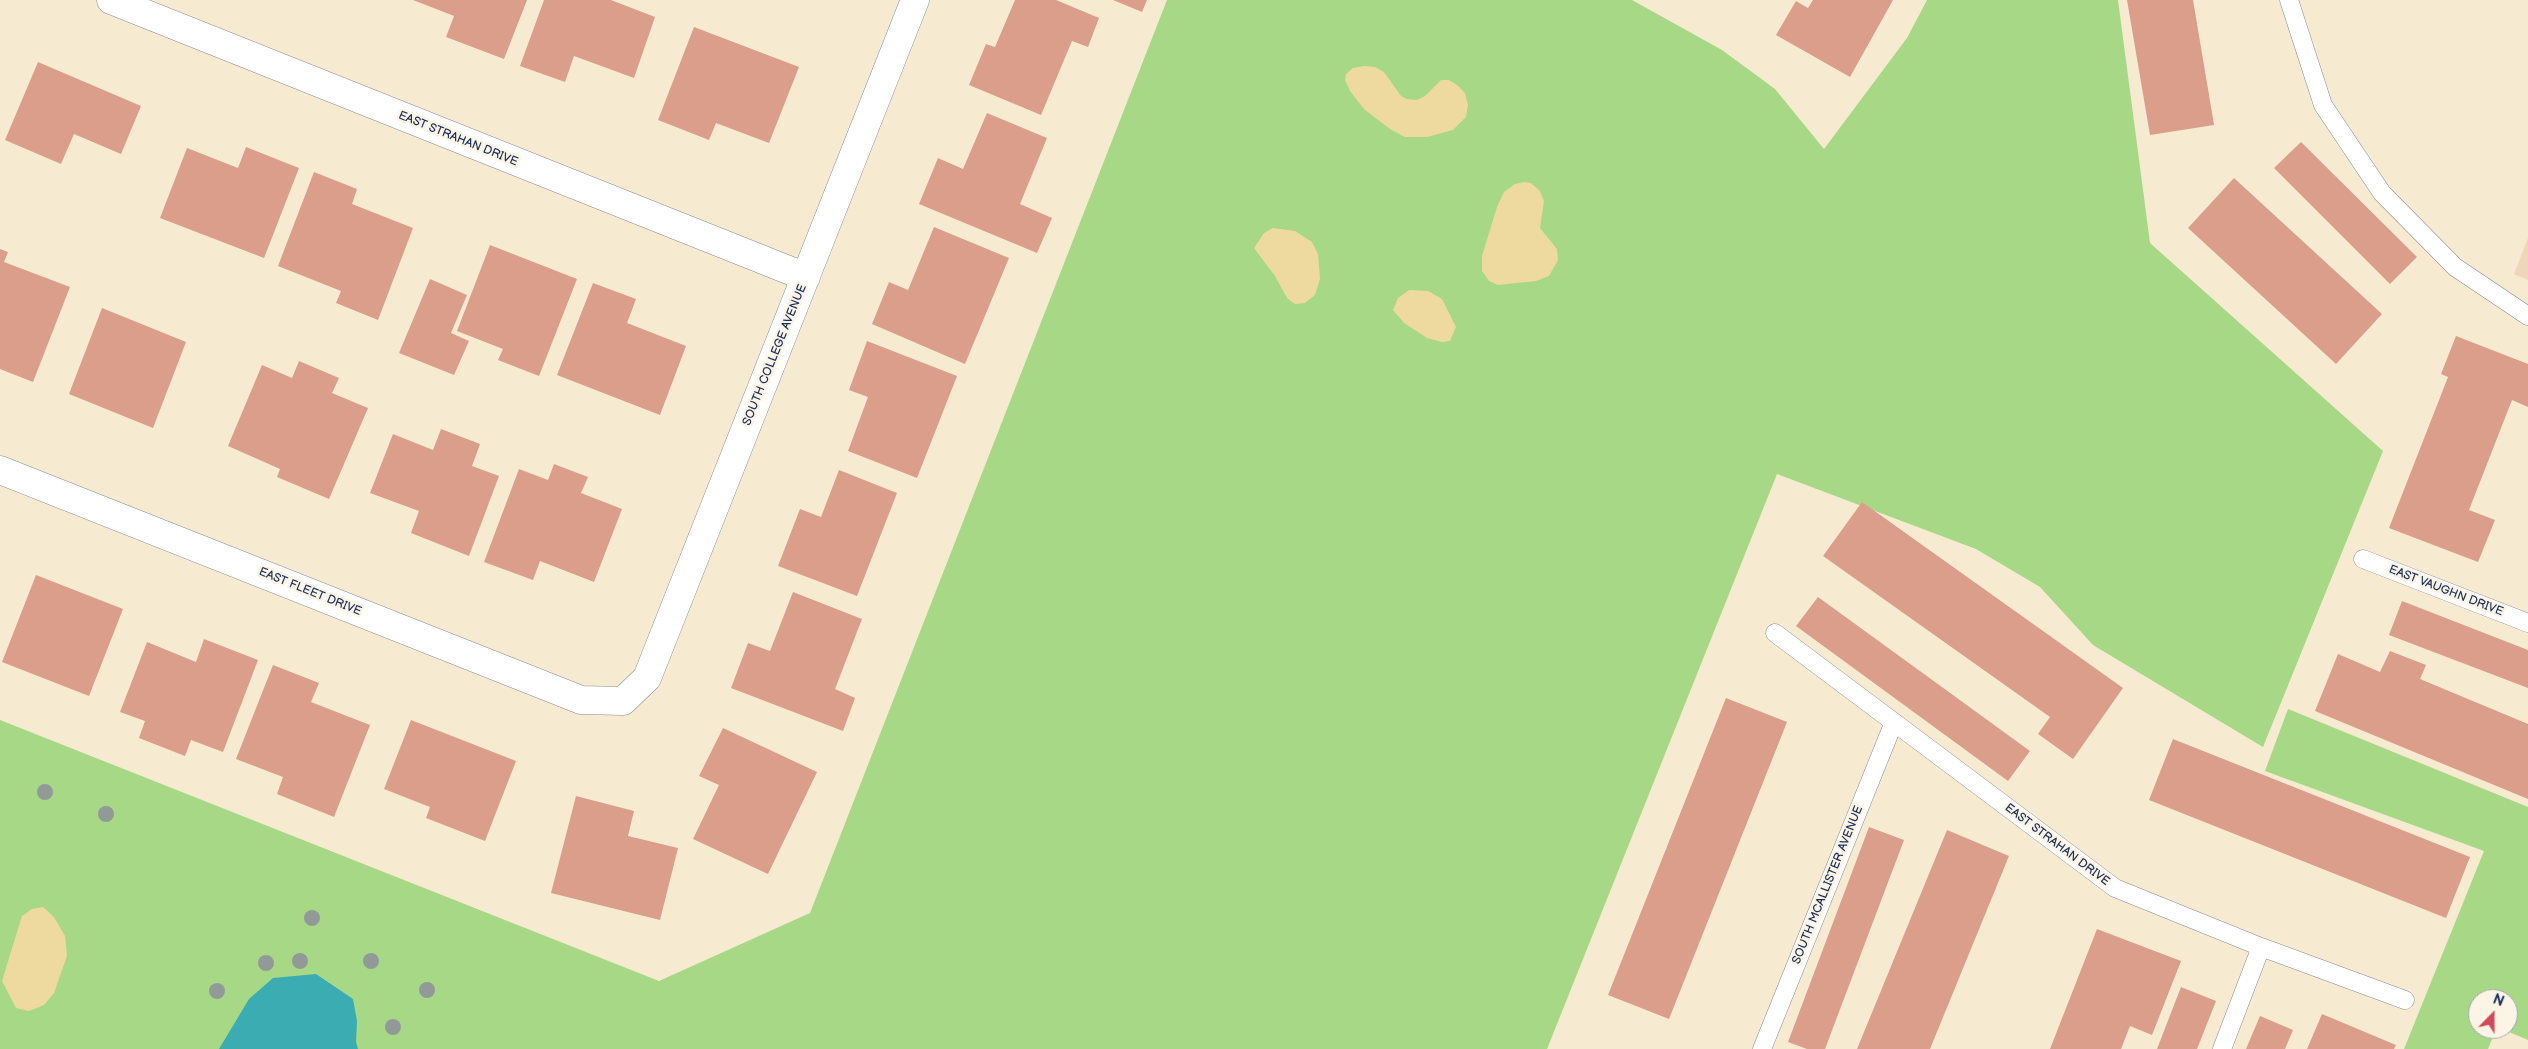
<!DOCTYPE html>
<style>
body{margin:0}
#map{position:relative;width:2528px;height:1049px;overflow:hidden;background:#f6ead1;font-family:"Balsamiq Sans",sans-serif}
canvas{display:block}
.north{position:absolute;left:2468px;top:989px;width:50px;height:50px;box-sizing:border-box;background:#fcf5e5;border:1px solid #a2a6af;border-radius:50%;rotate:22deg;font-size:14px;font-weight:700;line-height:20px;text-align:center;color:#1b2f5e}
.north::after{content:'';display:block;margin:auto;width:18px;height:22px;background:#d1495b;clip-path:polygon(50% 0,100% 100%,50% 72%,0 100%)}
</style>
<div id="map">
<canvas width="2528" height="1049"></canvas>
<div class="north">N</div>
</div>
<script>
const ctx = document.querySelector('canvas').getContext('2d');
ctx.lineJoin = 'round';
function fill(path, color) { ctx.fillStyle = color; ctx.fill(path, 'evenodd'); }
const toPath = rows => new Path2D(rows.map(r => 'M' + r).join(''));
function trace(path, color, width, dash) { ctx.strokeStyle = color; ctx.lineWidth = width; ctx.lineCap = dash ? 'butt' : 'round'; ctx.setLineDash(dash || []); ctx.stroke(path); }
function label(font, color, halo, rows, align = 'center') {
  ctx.font = font + ' "Balsamiq Sans",sans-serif'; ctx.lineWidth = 5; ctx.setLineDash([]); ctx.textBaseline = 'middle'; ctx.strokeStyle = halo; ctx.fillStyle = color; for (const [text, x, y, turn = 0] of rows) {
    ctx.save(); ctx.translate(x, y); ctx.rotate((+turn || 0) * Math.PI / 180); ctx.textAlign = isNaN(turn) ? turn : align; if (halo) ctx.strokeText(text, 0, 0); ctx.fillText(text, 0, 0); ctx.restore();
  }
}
fill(toPath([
 [2528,238,2528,280,2514,274]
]), '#efd6bb');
fill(toPath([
 [1167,0,1632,0,1722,50,1775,89,1824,149,1907,38,1927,0,2118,0,2150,243,2383,451,2263,747,2093,645,2040,587,1976,549,1777,474,1547,1049,0,1049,0,720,659,981,810,913],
 [2288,709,2528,807,2528,1040,2502,1029,2508,1029,2508,999,2478,999,2478,1029,2496,1029,2488,1049,2404,1049,2484,851,2265,771]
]), '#a7d886');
fill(toPath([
 [1364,66,1375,67,1384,72,1401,96,1407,99,1417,100,1425,96,1441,80,1449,80,1457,85,1465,93,1468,105,1466,117,1453,130,1427,137,1405,137,1390,129,1364,109,1350,91,1345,80,1346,74,1353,68],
 [1524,182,1531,183,1540,191,1544,201,1540,228,1557,249,1558,260,1549,276,1536,281,1498,285,1489,281,1482,271,1482,256,1497,207,1504,192,1515,184],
 [1273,228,1295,231,1312,242,1318,254,1320,279,1315,295,1305,303,1295,304,1287,298,1275,276,1254,248,1264,233],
 [1409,290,1428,291,1442,299,1456,327,1450,341,1442,342,1427,338,1404,323,1393,310,1398,298],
 [43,907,54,917,65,936,67,956,54,993,44,1005,29,1011,16,1008,2,981,22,916,32,909]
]), '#eeda9e');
fill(toPath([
 [316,974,353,999,357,1021,356,1042,358,1049,219,1049,249,999,273,978]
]), '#3aacb2');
fill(toPath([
 [413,0,527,0,504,59,446,37,454,16],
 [544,0,611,0,655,17,634,78,574,56,565,82,520,66],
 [1015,0,1056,0,1099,18,1088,47,1072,41,1041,115,969,85,986,44,995,47],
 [1113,0,1147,0,1142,12],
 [1813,0,1893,0,1850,77,1776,35,1796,1,1808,8],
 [2127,0,2193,0,2214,125,2150,135],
 [694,27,799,67,769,143,716,123,709,140,658,120],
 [38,62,141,106,121,154,74,134,61,164,5,140],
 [987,113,1047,138,1020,204,1052,218,1037,253,919,204,938,158,963,169],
 [2301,142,2417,257,2390,284,2274,168],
 [246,147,299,168,264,258,160,218,187,148,238,168],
 [314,172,357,189,352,204,413,228,378,320,336,303,341,291,278,266],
 [2234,178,2382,314,2336,364,2188,228],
 [934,227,1009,258,965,364,872,324,889,282,908,290],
 [490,245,577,279,539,376,498,360,503,349,457,331],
 [0,249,8,252,4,262,70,287,33,382,0,369],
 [430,279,467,295,451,333,469,341,454,375,399,353],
 [593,283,636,299,627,323,686,346,660,415,557,375],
 [102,308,186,342,153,428,69,394],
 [2456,336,2528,364,2528,407,2512,400,2469,510,2495,520,2478,562,2389,528,2448,377,2441,374],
 [867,341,957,376,917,478,848,451,868,397,849,390],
 [299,361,339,378,332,393,368,408,329,499,277,477,280,469,228,446,262,365,292,378],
 [441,429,480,444,472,466,499,476,469,556,411,533,419,511,370,493,393,434,433,450],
 [554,464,588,477,581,493,622,509,594,582,540,561,533,580,484,562,519,469,548,480],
 [839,470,897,493,857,596,778,566,800,509,821,517],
 [1862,502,2123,688,2073,759,2038,734,2050,717,1823,556],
 [36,575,123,609,89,696,2,662],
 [793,592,862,619,835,689,855,698,843,731,731,688,748,643,770,651],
 [1818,597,2030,751,2008,781,1796,626],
 [2402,601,2528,650,2528,688,2389,635],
 [204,639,258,660,223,752,191,740,185,756,139,738,145,721,120,712,147,642,196,662],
 [2390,651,2426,665,2420,679,2528,724,2528,799,2315,711,2338,654,2380,672],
 [273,665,319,683,311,702,370,725,334,817,277,794,283,777,236,759],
 [1726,698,1787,722,1669,1019,1608,995],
 [411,720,516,761,485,841,426,818,430,807,384,789],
 [723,728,817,772,768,874,693,839,719,785,699,776],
 [2173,739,2470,857,2446,918,2149,800],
 [576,796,634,811,628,836,678,848,660,920,551,893],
 [1869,827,1904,840,1825,1049,1807,1049,1788,1042],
 [1947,830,2009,856,1930,1049,1857,1049],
 [2097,929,2181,961,2152,1035,2130,1026,2121,1049,2050,1049],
 [2181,987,2216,1001,2197,1049,2157,1049],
 [2322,1014,2396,1045,2394,1049,2307,1049],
 [2260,1016,2293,1030,2285,1049,2246,1049]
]), '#db9e8b');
const lane = toPath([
 [2289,0,2323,105,2382,193,2455,267,2528,316],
 [2363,559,2528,623],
 [1775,633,2115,888,2261,947,2405,1000],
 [1762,1049,1894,722],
 [2222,1049,2261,947]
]);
const street = toPath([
 [111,0,806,277],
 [0,470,581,700,623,701,647,678,915,0]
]);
trace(lane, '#888c98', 19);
trace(street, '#888c98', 29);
trace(lane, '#fff', 18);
trace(street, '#fff', 28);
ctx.fillStyle = '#919a97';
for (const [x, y] of [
 [45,792],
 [106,814],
 [312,918],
 [300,961],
 [371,961],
 [266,963],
 [427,990],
 [217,991],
 [393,1027]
]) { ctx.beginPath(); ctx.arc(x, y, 8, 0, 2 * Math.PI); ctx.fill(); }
label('12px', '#1b2f5e', '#fcf5e5', [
 ["EAST STRAHAN DRIVE",458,139,22],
 ["SOUTH COLLEGE AVENUE",775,355,-68],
 ["EAST VAUGHN DRIVE",2446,591,21],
 ["EAST FLEET DRIVE",310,592,22],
 ["EAST STRAHAN DRIVE",2057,845,37],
 ["SOUTH MCALLISTER AVENUE",1828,885,-68]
]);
</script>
